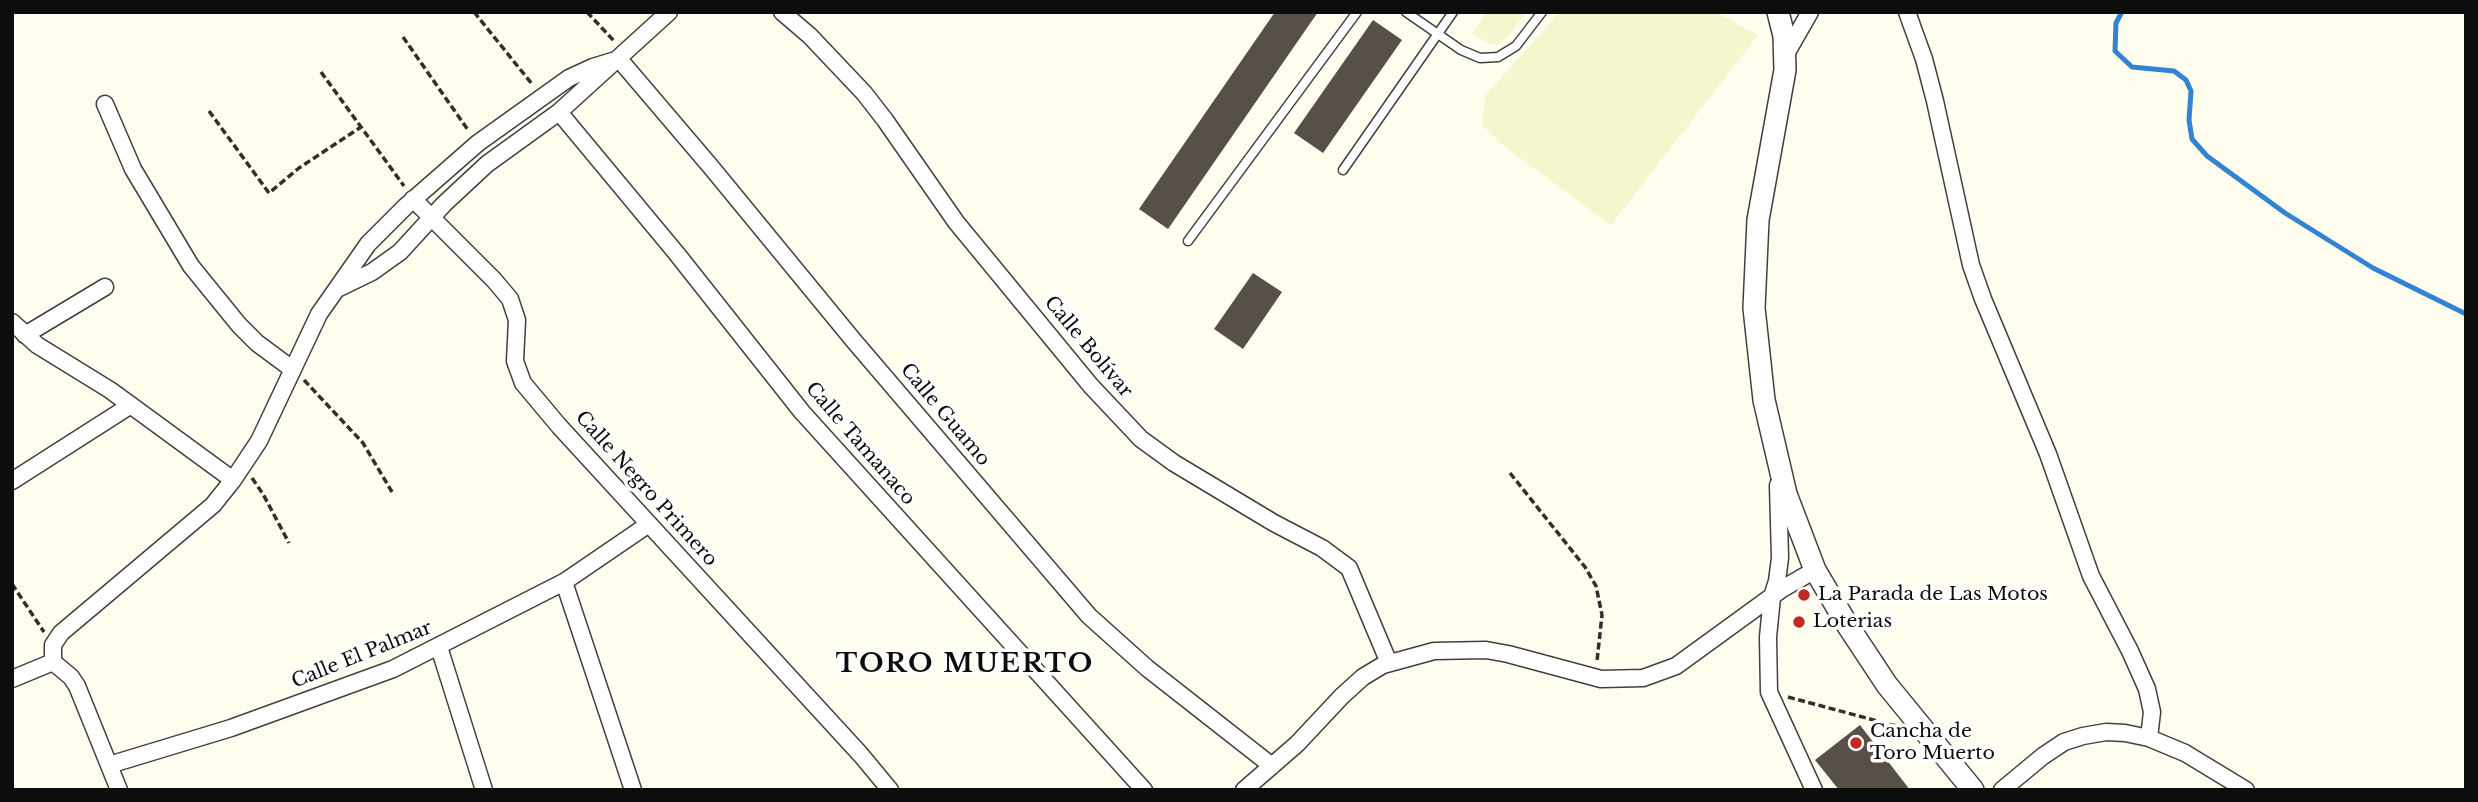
<!DOCTYPE html>
<meta charset="utf-8">
<style>
body{margin:0}
#map{position:relative;width:2478px;height:802px;overflow:hidden;background:#fffded;font-family:"Libre Baskerville",serif}
canvas{display:block}
.frame{position:absolute;inset:0;border:14px solid #0d0d0d;pointer-events:none}
</style>
<div id="map">
<canvas width="2478" height="802"></canvas>
<div class="frame"></div>
</div>
<script>
const ctx = document.querySelector('canvas').getContext('2d');
ctx.lineJoin = 'round';
function fill(path, color) { ctx.fillStyle = color; ctx.fill(path, 'evenodd'); }
const toPath = rows => new Path2D(rows.map(r => 'M' + r).join(''));
function trace(path, color, width, dash) { ctx.strokeStyle = color; ctx.lineWidth = width; ctx.lineCap = dash ? 'butt' : 'round'; ctx.setLineDash(dash || []); ctx.stroke(path); }
function label(font, color, halo, rows, align = 'center') {
  ctx.font = font + ' "Libre Baskerville",serif'; ctx.lineWidth = 7; ctx.setLineDash([]); ctx.textBaseline = 'middle'; ctx.strokeStyle = halo; ctx.fillStyle = color; for (const [text, x, y, turn = 0] of rows) {
    ctx.save(); ctx.translate(x, y); ctx.rotate((+turn || 0) * Math.PI / 180); ctx.textAlign = isNaN(turn) ? turn : align; if (halo) ctx.strokeText(text, 0, 0); ctx.fillText(text, 0, 0); ctx.restore();
  }
}
fill(toPath([
 [1487,12,1526,12,1509,36,1497,45,1489,44,1472,33],
 [1560,12,1715,12,1758,35,1611,225,1505,147,1482,125,1485,96]
]), '#f5f6cd');
trace(toPath([
 [2122,12,2116,23,2115,51,2132,67,2174,71,2186,80,2191,91,2189,120,2192,139,2207,156,2285,213,2373,268,2466,314]
]), '#3483d2', 5);
fill(toPath([
 [1275,12,1318,12,1168,229,1139,209],
 [1373,20,1402,40,1323,153,1294,133],
 [1253,273,1282,292,1243,349,1214,329],
 [1860,725,1910,790,1839,790,1815,760]
]), '#565049');
const service = toPath([
 [1406,12,1461,50,1480,58,1498,57,1516,46,1542,12],
 [1343,170,1453,12],
 [1188,241,1357,12]
]);
const minor = toPath([
 [782,12,810,36,864,93,885,120,956,222,1091,386,1141,439,1174,463,1274,523,1322,548,1349,568,1389,663],
 [1907,12,1924,59,1935,101,1971,265,1983,299,2048,454,2091,576,2130,651,2147,689,2152,712,2149,738],
 [1786,54,1810,12],
 [105,104,133,169,191,266,239,325,257,343,292,369],
 [559,112,677,254,802,412,1144,790],
 [413,199,494,280,510,299,517,320,515,361,523,383,559,426,861,755,890,790],
 [337,289,372,272,400,252,444,204,487,164,559,112,669,12],
 [12,322,37,345,110,390,233,480],
 [25,335,105,287],
 [12,481,131,405],
 [1778,485,1780,558,1777,581,1772,597,1768,637,1769,692,1814,790],
 [564,582,633,790],
 [439,647,484,790],
 [53,662,53,645,61,633,213,505,233,480,259,441,319,314,368,244,406,206,478,143,569,78,593,67,619,59,711,167,854,341,1089,616,1147,668,1272,766],
 [53,662,71,677,77,686,119,790],
 [12,679,53,662],
 [109,765,231,728,393,669,564,582,649,524],
 [1244,790,1297,744,1342,696,1363,677,1383,665,1434,651,1486,650,1508,654,1601,679,1643,678,1676,666,1782,589,1815,570],
 [2002,790,2043,756,2064,742,2083,736,2106,732,2125,733,2149,738,2185,753,2246,790]
]);
const tertiary = toPath([
 [1778,12,1784,36,1785,70,1758,220,1754,308,1764,400,1786,494,1815,570,1848,626,1887,685,1973,790]
]);
trace(service, '#404040', 11);
trace(minor, '#404040', 19);
trace(tertiary, '#404040', 24);
trace(toPath([
 [474,12,532,84],
 [587,12,614,41],
 [403,37,468,130],
 [321,72,404,186],
 [209,111,269,193,299,168,361,127],
 [304,380,363,443,392,492],
 [1510,473,1585,567,1596,586,1602,615,1597,661],
 [252,478,263,494,289,543],
 [12,584,44,632],
 [1788,697,1896,726]
]), '#2f2f2f', 3.5, [7, 3.5]);
trace(service, '#fff', 8);
trace(minor, '#fff', 16);
trace(tertiary, '#fff', 21);
for (const [x, y, r, color] of [
 [1804,595,7,"#c22920"],
 [1799,622,7,"#c22920"],
 [1856,743,7,"#c22920"]
]) { const dot = new Path2D(); dot.arc(x, y, r, 0, 2 * Math.PI); ctx.fillStyle = color; ctx.fill(dot); trace(dot, '#fff', 2.5); }
label('19px', '#0d0d0d', '#fff', [
 ["Calle Bolívar",1088,347,50],
 ["Calle Guamo",945,415,50],
 ["Calle Tamanaco",860,444,49],
 ["Calle Negro Primero",646,489,48],
 ["Calle El Palmar",362,655,-22]
]);
label('19px', '#0d0d0d', '#fff', [
 ["La Parada de Las Motos",1818,595],
 ["Loterias",1813,622],
 ["Cancha de",1870,732],
 ["Toro Muerto",1870,754]
], 'left');
ctx.letterSpacing = '2px';
label('bold 26px', '#0d0d0d', '#fff', [
 ["TORO MUERTO",965,665]
]);
ctx.letterSpacing = '0px';
</script>
